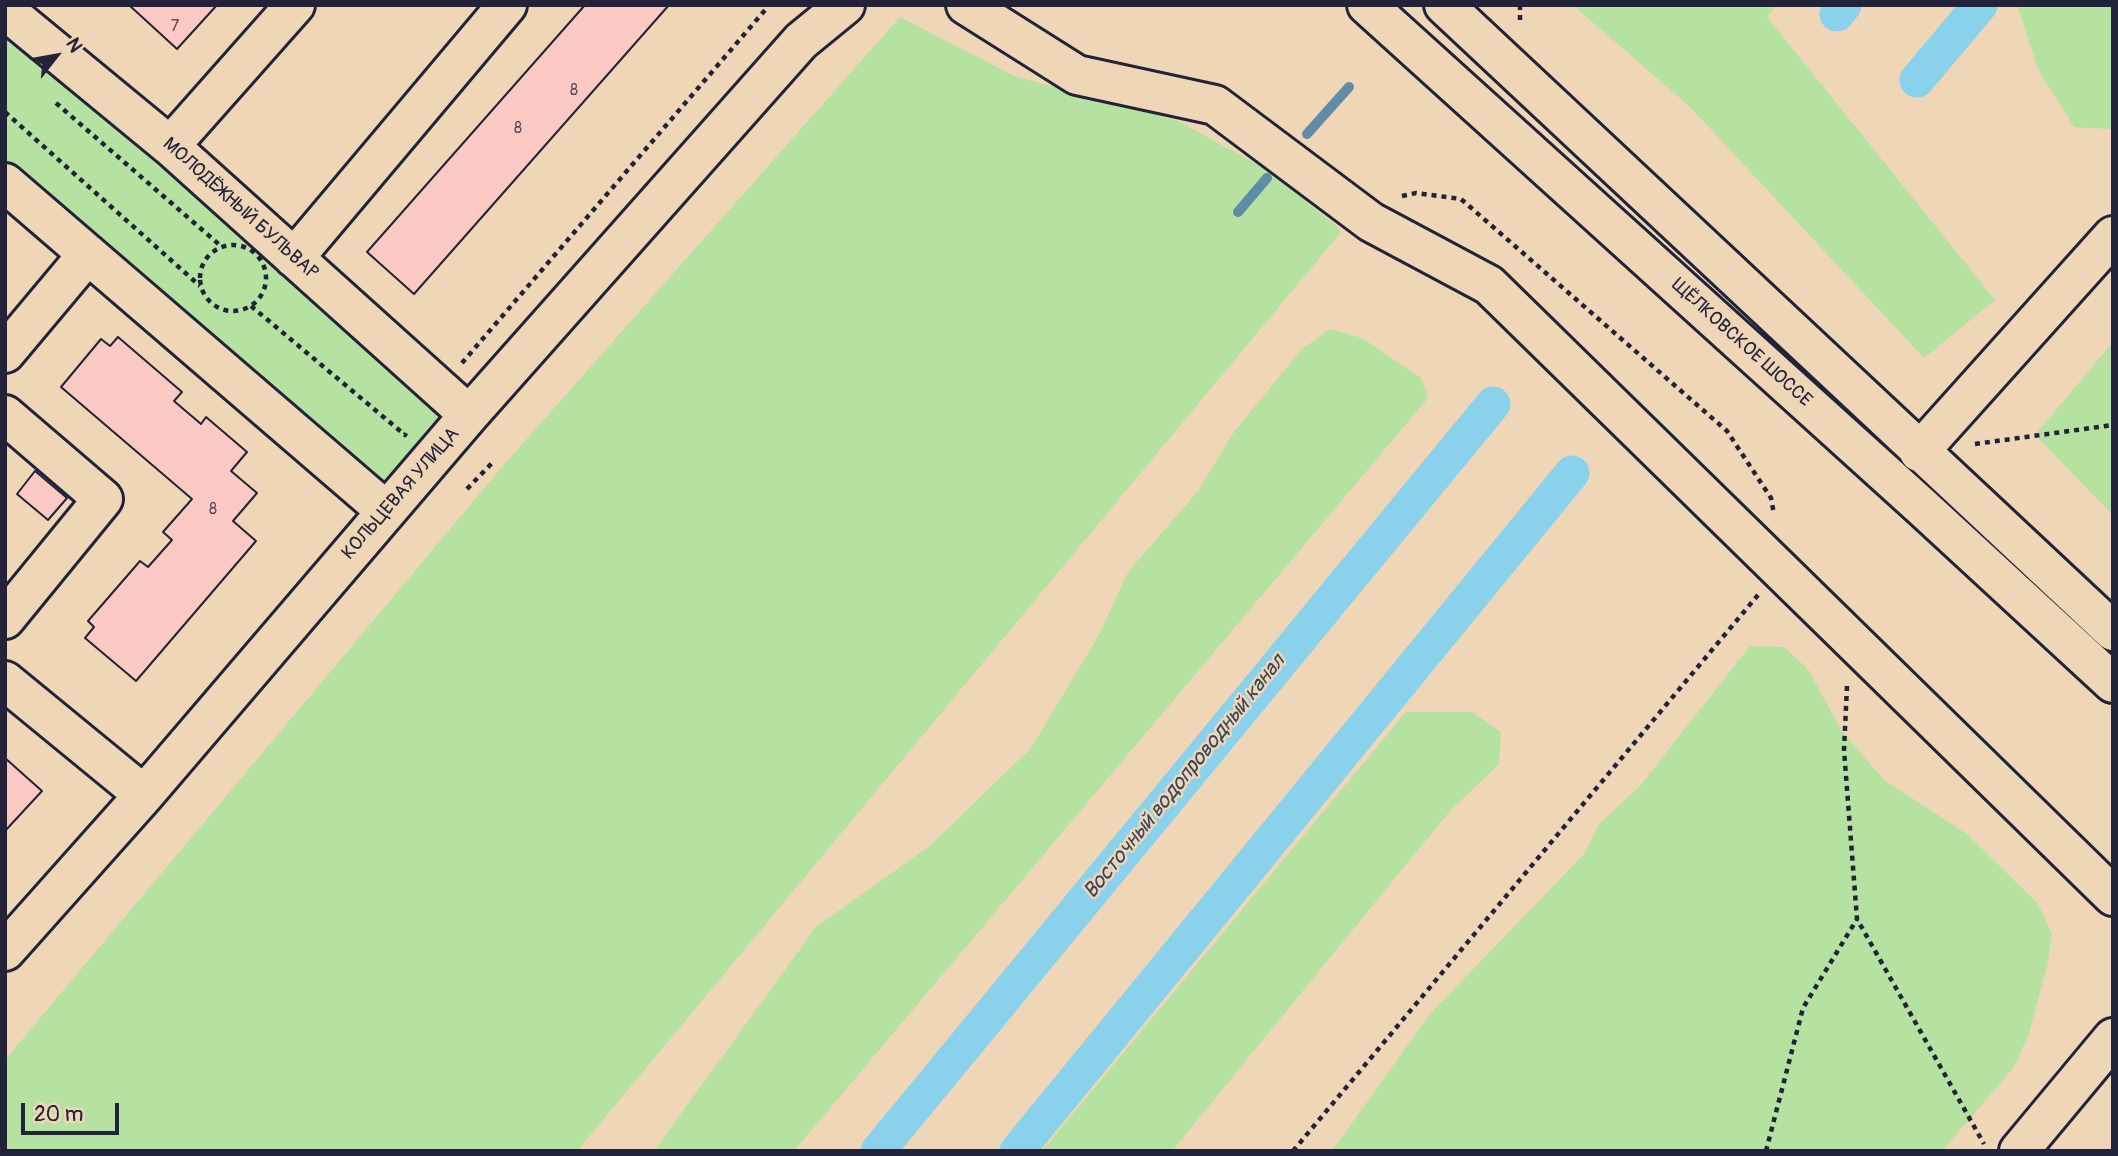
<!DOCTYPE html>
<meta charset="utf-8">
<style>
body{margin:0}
#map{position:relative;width:2118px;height:1156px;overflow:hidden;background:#eed6b6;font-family:Pangolin,sans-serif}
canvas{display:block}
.frame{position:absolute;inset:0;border:7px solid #22223b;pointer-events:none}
.north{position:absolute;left:21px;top:21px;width:70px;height:70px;-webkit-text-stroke:5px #eed6b6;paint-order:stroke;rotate:59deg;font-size:19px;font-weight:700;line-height:28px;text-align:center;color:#22223b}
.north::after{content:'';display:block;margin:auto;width:24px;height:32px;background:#22223b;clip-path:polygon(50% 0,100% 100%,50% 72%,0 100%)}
.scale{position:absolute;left:21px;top:1103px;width:98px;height:32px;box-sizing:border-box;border:4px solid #22223b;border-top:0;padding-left:9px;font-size:21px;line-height:24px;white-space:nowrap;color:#22223b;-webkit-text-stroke:5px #eed6b6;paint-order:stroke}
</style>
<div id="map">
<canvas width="2118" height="1156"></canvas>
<div class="frame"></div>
<div class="north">N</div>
<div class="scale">20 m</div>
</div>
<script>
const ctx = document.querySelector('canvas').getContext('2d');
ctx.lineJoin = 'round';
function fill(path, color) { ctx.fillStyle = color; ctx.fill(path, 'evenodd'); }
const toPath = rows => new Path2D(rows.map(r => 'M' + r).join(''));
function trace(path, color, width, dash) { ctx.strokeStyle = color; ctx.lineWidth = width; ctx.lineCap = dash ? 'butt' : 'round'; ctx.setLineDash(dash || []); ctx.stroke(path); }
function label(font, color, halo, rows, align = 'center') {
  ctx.font = font + ' Pangolin,sans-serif'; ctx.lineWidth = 5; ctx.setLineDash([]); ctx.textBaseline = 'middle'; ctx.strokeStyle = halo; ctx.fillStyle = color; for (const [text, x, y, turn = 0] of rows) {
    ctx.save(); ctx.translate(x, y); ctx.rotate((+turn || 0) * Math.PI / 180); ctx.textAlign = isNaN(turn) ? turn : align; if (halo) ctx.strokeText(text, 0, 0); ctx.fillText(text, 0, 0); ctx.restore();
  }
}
fill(toPath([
 [1573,5,1776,5,1767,17,1995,300,1924,358,1690,107],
 [2017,5,2113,5,2113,127,2109,129,2074,127,2038,69],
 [900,17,1014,76,1178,121,1268,170,1335,225,1341,232,577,1151,5,1151,5,1060,502,467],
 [5,21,451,410,381,490,5,165],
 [1330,329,1362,338,1421,378,1428,398,794,1151,654,1151,816,927,931,845,1031,748,1099,635,1128,572,1198,491,1234,432,1301,350],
 [2113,342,2113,515,2035,435],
 [1750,646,1784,647,1808,669,1841,730,1884,780,1967,834,2038,904,2052,934,2047,966,2029,1033,2014,1067,1942,1151,1332,1151,1430,1014,1584,854,1599,824,1640,786],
 [1406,712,1472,712,1501,732,1499,764,1449,812,1172,1151,1042,1151]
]), '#b5e2a0');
trace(toPath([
 [1307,134,1349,87],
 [1238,212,1267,178]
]), '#608ca5', 10);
trace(toPath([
 [1837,14,1844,5],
 [1917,80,1980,5],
 [878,1151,1493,404],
 [1017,1151,1572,473]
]), '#8ad2ec', 35);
const building = toPath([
 [129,5,217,5,177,49,129,5],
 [585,5,669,5,414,294,367,252,585,5],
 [118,337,182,392,174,401,201,424,206,417,247,452,231,471,257,493,233,521,256,541,136,681,85,638,94,627,88,621,140,561,148,567,172,540,163,532,192,499,61,387,101,339,110,346,118,337],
 [35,471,67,498,48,520,17,494,35,471],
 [5,758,42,791,5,831,5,758]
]);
fill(building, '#fac9c4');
trace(building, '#22223b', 2);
const minor = toPath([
 [966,5,1077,75,1215,105,1371,222,1489,285,2113,896],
 [5,10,170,146,469,415],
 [170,146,295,5],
 [5,183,385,510],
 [294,258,507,5],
 [5,353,88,254],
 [5,415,103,499,5,619],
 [1919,452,2113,236],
 [5,681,144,795],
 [5,951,144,795,469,415,801,41,845,5],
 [2019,1151,2113,1038]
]);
const major = toPath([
 [1367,5,1922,507,2113,683],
 [1444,5,2113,631]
]);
trace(minor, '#22223b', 44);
trace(major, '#22223b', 44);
trace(toPath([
 [1520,5,1520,22],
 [56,103,222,247],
 [5,112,200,286],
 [1402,196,1416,193,1461,199,1727,431,1771,498,1774,514],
 '200 278a33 33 0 1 1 66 0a33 33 0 1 1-66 0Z',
 [251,306,405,435,406,433],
 [462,363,766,9],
 [1975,444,2113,425],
 [467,489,494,461],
 [1847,686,1844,750,1857,919,1984,1144],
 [1293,1151,1758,595],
 [1766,1151,1803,1008,1857,919]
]), '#22223b', 4.5, [5, 5]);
trace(minor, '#eed6b6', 38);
trace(major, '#eed6b6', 38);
label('16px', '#584c5d', null, [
 ["7",175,27],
 ["8",574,91],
 ["8",518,129],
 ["8",213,510]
]);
label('19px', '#22223b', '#eed6b6', [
 ["МОЛОДЁЖНЫЙ БУЛЬВАР",240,209,42],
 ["ЩЁЛКОВСКОЕ ШОССЕ",1741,343,42],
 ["КОЛЬЦЕВАЯ УЛИЦА",401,494,-49]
]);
label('italic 21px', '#37455e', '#eed6b6', [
 ["Восточный водопроводный канал",1185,777,-51]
]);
</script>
